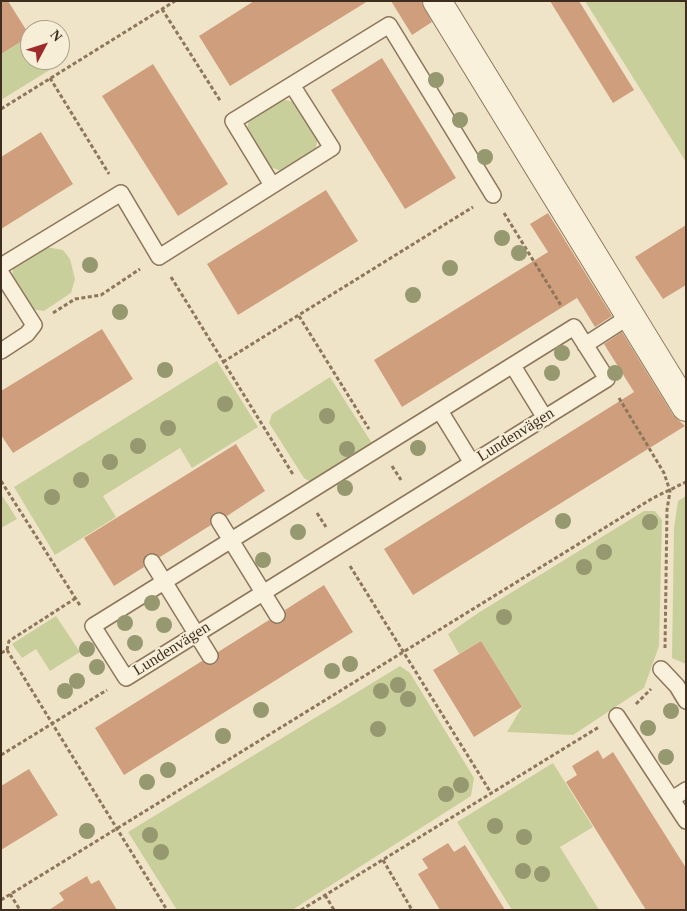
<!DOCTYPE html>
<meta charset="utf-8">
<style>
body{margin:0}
#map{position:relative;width:687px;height:911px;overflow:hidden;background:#f0e4c8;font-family:"Times New Roman",serif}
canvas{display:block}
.frame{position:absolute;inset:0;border:2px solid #3d2e20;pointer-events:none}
.north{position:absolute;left:20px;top:20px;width:50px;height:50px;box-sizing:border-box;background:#f7eed8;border:1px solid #ada18e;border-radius:50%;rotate:50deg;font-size:14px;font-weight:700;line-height:20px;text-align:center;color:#3d2e20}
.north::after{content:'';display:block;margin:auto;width:18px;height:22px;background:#9e2a2b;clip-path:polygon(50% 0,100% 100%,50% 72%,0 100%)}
</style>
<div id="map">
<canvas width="687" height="911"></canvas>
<div class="frame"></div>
<div class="north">N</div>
</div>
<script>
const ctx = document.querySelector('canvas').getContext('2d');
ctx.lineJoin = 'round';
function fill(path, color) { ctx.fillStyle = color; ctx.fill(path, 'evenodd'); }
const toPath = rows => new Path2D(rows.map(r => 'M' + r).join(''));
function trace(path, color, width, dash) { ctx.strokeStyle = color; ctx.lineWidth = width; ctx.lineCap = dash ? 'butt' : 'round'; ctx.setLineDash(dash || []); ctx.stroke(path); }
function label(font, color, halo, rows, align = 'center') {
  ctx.font = font + ' "Times New Roman",serif'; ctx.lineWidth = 4; ctx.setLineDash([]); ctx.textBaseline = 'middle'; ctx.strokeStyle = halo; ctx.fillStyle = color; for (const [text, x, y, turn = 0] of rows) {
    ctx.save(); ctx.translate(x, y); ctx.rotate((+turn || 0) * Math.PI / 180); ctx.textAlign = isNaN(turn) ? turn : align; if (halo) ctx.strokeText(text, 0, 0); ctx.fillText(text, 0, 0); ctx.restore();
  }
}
fill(toPath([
 [585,1,686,1,686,162],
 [30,36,30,60,59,60,61,63,1,100,1,54],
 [280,99,295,102,318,137,315,152,281,171,268,166,246,135,249,119],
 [46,247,63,250,70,259,75,279,71,293,44,311,30,309,12,278,13,268],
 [217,361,258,427,192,468,180,448,103,496,116,517,55,555,14,487],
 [330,377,373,445,311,482,304,478,269,423,272,414],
 [1,494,17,519,1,528],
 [686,496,686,664,672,658,674,528,678,501],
 [644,511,655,511,662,520,659,646,644,688,573,735,507,732,522,707,481,641,459,654,448,634,478,613],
 [56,616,80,652,50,671,36,649,22,658,12,644],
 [400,666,410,673,474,778,471,796,292,910,177,910,128,832],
 [553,763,593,827,560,847,599,910,512,910,457,822]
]), '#c9cf9b');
fill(toPath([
 [1,1,8,1,30,36,1,54],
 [254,1,368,1,230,86,199,36],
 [391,1,421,1,432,22,412,35],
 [550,1,579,1,634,90,613,103],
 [382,58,456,178,405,209,331,90],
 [153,64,228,184,178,216,102,96],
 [41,132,73,184,1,229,1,157],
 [326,190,358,241,238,315,207,264],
 [548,213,612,316,595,327,577,298,402,407,374,360,548,252,530,224],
 [686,225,686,285,663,299,635,257],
 [102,329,133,379,13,453,1,435,1,391],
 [622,332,673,415,685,426,413,595,384,549,634,392,604,344],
 [236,444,265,491,227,516,219,512,214,513,210,521,211,525,160,557,152,553,147,554,143,562,144,567,114,586,84,538],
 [324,585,353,632,124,775,95,728,202,661,210,665,215,664,218,660,218,652,269,620,277,624,282,623,286,615,285,610],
 [481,641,522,707,474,737,433,670],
 [598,750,603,759,613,752,686,868,686,910,646,910,566,782,577,775,572,766],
 [29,769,58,815,1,850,1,786],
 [448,843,454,852,465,845,505,910,440,910,418,874,428,868,422,859],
 [87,876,91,884,99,880,117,910,49,910,64,900,59,893]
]), '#cf9f7d');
const service = toPath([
 [272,185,233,121,389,25,493,195],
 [1,266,121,193,159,257,332,148,292,85],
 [1,273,34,325,27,334,1,351],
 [574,327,607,379,126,678,93,626,574,327],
 [585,345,630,316],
 [513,366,545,418],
 [440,411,472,463],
 [219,521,277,615],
 [152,562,210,656],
 [661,669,677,686,686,701],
 [617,716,686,821],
 [672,799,686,790]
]);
const minor = toPath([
 [437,1,686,407]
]);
trace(service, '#8d765c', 18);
trace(minor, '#8d765c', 30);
trace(toPath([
 [162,9,221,102],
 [50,78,109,174],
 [1,109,175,1],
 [504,213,562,307],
 [171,277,294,476],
 [53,313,75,299,101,295,140,269],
 [299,316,369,429],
 [223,362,473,207],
 [619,398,664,473,670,491,667,510,665,648],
 [392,466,401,480],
 [1,481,81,607],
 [317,513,326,527],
 [350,566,491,793],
 [7,650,9,641,76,598],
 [1,653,7,650,167,910],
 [636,704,651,689],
 [1,755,107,690],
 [383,860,412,910],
 [10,894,20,910],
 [325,895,334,910],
 [1,900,653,498,686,482],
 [301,910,599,727]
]), '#8d765c', 3, [4, 2.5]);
trace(service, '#faf1dc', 15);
trace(minor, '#faf1dc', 28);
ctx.fillStyle = '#96986f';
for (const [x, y] of [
 [436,80],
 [460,120],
 [485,157],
 [502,238],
 [519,253],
 [90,265],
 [450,268],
 [413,295],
 [120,312],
 [562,353],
 [165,370],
 [552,373],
 [615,373],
 [225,404],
 [327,416],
 [168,428],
 [138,446],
 [418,448],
 [347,449],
 [110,462],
 [81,480],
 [345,488],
 [52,497],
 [563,521],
 [650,522],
 [298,532],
 [604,552],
 [263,560],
 [584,567],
 [152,603],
 [504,617],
 [125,623],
 [164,625],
 [135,643],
 [87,649],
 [350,664],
 [97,667],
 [332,671],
 [77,681],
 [398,685],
 [65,691],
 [381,691],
 [408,699],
 [261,710],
 [671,711],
 [648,728],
 [378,729],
 [223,736],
 [666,757],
 [168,770],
 [147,782],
 [461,785],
 [446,794],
 [495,826],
 [87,831],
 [150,835],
 [524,837],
 [161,852],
 [523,871],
 [542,874]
]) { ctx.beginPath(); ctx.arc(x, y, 8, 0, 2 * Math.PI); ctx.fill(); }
label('16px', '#3d2e20', '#f7eed8', [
 ["Lundenvägen",516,435,-32],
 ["Lundenvägen",172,649,-32]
]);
</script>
